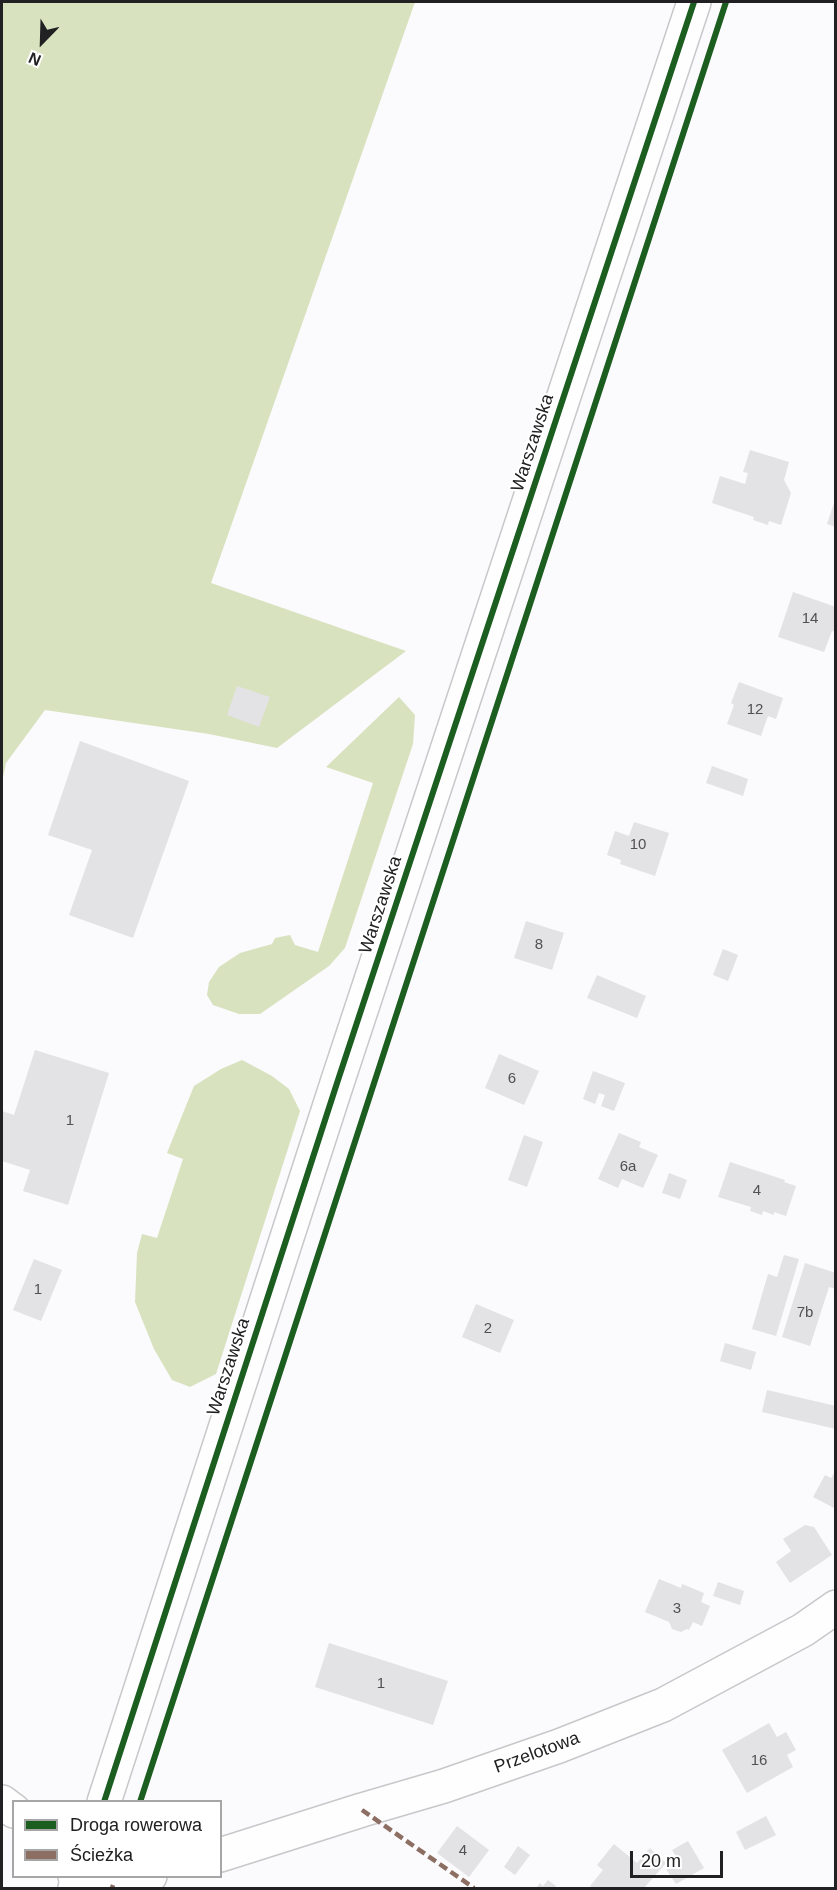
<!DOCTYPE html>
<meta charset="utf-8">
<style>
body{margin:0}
#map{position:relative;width:837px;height:1890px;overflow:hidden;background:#fbfafc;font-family:Arial,sans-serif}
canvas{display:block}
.frame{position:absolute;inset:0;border:3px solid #212022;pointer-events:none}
.legend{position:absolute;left:12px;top:1800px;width:210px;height:78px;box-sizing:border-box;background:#fff;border:2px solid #a6a6a7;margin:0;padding:8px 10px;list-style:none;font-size:18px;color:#212022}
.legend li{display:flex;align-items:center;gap:12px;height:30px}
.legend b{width:30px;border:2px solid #a6a6a7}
.north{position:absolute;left:12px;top:12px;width:60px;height:60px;-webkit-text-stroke:4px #fff;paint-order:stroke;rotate:203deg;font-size:16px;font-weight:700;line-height:24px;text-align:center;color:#212022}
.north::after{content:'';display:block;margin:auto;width:21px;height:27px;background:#212022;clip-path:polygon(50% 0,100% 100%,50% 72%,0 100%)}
.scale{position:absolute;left:630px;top:1851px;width:93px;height:27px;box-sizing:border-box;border:3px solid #212022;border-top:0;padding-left:8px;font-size:18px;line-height:21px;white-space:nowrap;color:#212022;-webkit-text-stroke:4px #fff;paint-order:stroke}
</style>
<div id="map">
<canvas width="837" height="1890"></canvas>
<div class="frame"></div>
<ul class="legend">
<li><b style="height:8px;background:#1b5e20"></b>Droga rowerowa</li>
<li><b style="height:8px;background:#8d6e63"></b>Ścieżka</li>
</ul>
<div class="north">N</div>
<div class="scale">20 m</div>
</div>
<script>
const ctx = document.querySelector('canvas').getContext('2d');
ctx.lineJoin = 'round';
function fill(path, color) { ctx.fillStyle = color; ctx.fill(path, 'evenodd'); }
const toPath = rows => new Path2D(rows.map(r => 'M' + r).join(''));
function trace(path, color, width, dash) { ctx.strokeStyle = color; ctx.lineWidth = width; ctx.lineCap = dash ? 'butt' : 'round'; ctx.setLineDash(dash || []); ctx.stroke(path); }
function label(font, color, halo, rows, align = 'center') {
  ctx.font = font + ' Arial,sans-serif'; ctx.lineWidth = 4.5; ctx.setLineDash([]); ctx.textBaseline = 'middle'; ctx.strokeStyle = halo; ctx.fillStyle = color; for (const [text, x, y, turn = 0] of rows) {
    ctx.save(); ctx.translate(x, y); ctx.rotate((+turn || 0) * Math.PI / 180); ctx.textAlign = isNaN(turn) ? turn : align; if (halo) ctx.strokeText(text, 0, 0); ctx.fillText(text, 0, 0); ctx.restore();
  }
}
fill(toPath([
 [2,2,415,2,211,583,406,651,277,748,209,734,45,710,6,763,2,782],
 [399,697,415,715,413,744,345,948,329,966,260,1014,239,1014,213,1005,207,995,209,982,219,967,240,953,272,944,275,938,290,935,295,945,318,952,373,783,326,767],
 [242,1060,272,1076,289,1089,300,1111,216,1374,190,1387,172,1380,154,1349,135,1302,137,1253,142,1234,157,1238,183,1159,167,1153,194,1086,221,1069]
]), '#d8e2be');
fill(toPath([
 [750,450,789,462,784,480,791,493,781,525,769,521,768,525,753,520,754,517,712,503,720,476,745,484,748,473,743,472],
 [835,500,836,500,836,527,827,524],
 [793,592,836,607,836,632,832,631,824,652,778,637],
 [739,682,783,698,776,719,768,716,761,736,727,724,734,705,731,703],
 [237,686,270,697,259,727,227,715],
 [80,741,189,781,133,938,69,915,92,850,48,835],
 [712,766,748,779,743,796,706,783],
 [634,822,669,833,655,876,620,864,621,860,607,855,615,831,629,836],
 [526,921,564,933,552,970,514,958],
 [723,949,738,955,728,981,713,975],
 [597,975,646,996,637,1018,587,998],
 [35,1050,109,1073,68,1205,23,1191,30,1170,2,1161,2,1111,14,1115],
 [499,1054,539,1071,524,1105,485,1088],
 [593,1071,625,1083,614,1111,601,1106,605,1095,599,1093,595,1104,583,1099],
 [619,1133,641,1142,639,1147,658,1155,643,1188,622,1179,618,1188,598,1179],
 [524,1135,543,1142,527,1187,508,1180],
 [730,1162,785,1180,784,1182,796,1186,786,1216,774,1212,774,1215,763,1211,762,1215,750,1211,751,1207,718,1197],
 [669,1173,687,1180,680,1199,662,1193],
 [784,1255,799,1259,776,1336,752,1329,768,1274,777,1277],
 [34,1259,62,1270,41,1321,13,1310],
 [805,1263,836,1273,836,1289,829,1287,810,1346,782,1337],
 [476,1304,514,1320,500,1353,462,1337],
 [725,1343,756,1352,751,1370,720,1361],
 [767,1390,836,1406,836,1429,762,1412],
 [836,1470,836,1509,813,1497,825,1475,831,1478],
 [805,1525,814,1527,832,1555,790,1583,776,1562,791,1551,783,1539],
 [659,1579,681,1588,682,1584,704,1593,701,1602,710,1606,702,1626,693,1622,689,1630,687,1629,681,1632,672,1629,669,1622,645,1612],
 [718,1582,744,1591,740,1605,713,1596],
 [329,1643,448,1681,433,1725,315,1687],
 [769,1723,777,1737,786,1732,796,1750,787,1755,793,1767,747,1793,722,1750],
 [766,1816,776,1835,745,1850,736,1832],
 [457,1826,489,1850,469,1877,437,1853],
 [688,1841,704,1868,676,1884,666,1869,679,1861,672,1850],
 [614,1844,637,1863,650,1848,666,1863,644,1888,622,1887,621,1888,593,1888,590,1886,603,1870,597,1865],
 [518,1846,530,1855,515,1875,504,1867],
 [548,1880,556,1886,554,1888,536,1888,540,1883,543,1886]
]), '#e3e2e4');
const minor = toPath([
 [2,1802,14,1811],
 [220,1855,362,1810,444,1786,559,1746,663,1705,803,1630,836,1607],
 [75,1876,78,1881,100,1888,150,1876]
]);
const tertiary = toPath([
 [104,1802,338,1080,694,2],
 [75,1888,79,1876]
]);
trace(minor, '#c8c7c9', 36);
trace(tertiary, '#c8c7c9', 36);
trace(minor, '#fefeff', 33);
trace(tertiary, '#fefeff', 33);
trace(toPath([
 [362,1810,474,1888],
 [112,1888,113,1885]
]), '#8d6e63', 4.5, [9, 4.5]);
trace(toPath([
 [104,1802,338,1080,694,2],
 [140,1802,726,2]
]), '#1b5e20', 6);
label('15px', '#525052', null, [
 ["14",810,619],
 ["12",755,710],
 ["10",638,845],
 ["8",539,945],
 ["6",512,1079],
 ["1",70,1121],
 ["6a",628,1167],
 ["4",757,1191],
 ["1",38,1290],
 ["7b",805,1313],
 ["2",488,1329],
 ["3",677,1609],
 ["1",381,1684],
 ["16",759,1761],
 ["4",463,1851]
]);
label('18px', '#212022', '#fff', [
 ["Warszawska",533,443,-72],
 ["Warszawska",381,905,-72],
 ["Warszawska",229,1367,-72],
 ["Przelotowa",537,1753,-20]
]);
</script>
